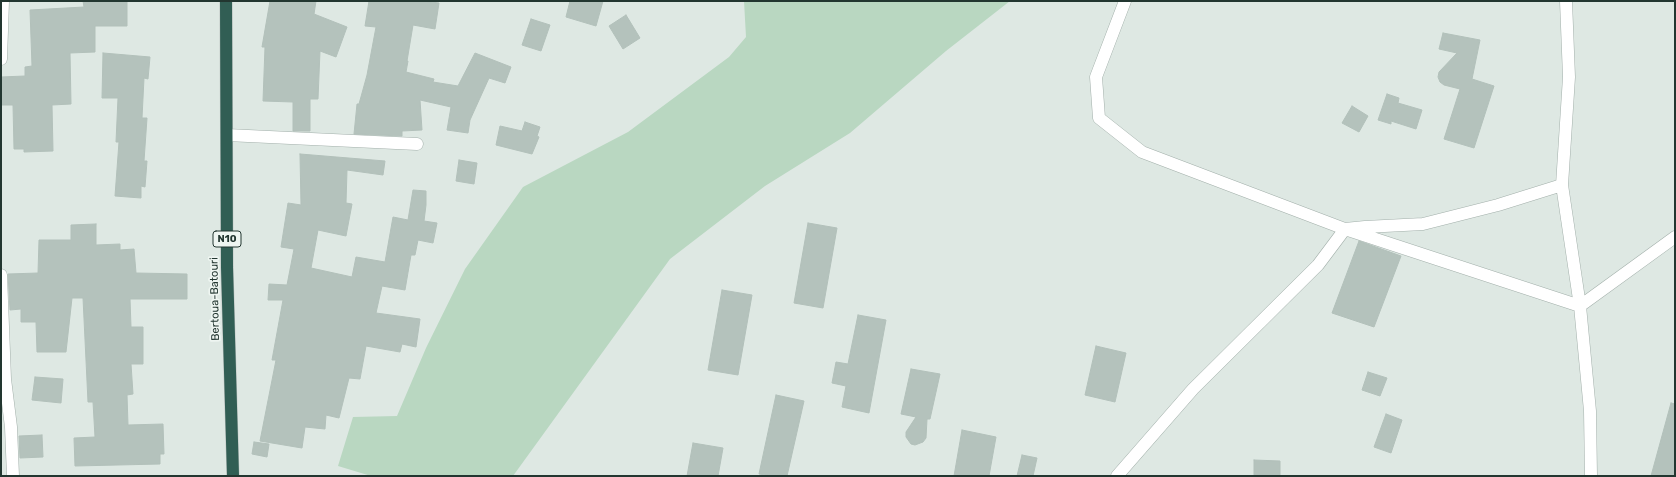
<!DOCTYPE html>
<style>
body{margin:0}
#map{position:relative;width:1676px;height:477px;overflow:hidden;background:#dee8e3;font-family:Rubik,sans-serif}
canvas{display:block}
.frame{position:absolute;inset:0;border:2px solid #223630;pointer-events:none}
</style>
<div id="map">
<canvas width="1676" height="477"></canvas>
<div class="frame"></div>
</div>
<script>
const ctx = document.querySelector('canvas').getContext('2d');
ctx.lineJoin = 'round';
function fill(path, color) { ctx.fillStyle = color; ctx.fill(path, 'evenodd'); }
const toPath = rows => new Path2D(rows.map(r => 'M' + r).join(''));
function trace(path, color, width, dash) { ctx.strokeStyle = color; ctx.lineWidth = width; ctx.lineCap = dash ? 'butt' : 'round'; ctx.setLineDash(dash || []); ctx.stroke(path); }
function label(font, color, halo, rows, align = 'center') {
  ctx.font = font + ' Rubik,sans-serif'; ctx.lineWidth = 3.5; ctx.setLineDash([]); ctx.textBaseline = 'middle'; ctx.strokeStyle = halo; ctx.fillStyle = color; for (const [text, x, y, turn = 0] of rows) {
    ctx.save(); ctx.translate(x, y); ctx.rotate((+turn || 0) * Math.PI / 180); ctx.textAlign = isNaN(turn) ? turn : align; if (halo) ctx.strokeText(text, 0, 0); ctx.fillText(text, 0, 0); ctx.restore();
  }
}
fill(toPath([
 [744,1,1010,1,946,51,850,133,765,186,670,259,513,476,371,476,338,466,353,417,397,416,426,348,465,269,523,187,628,132,729,57,746,37]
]), '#b9d7c1');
const building = toPath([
 [83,1,127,1,127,26,95,26,95,52,70,53,71,104,52,105,53,151,24,152,24,149,14,149,13,105,1,105,1,77,25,76,25,67,32,66,30,10,84,7,83,1],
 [270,1,316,1,314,14,347,27,336,57,320,51,318,99,310,99,310,131,293,131,293,102,263,101,265,47,262,47,270,1],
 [369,1,423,1,439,3,435,29,413,25,407,61,408,61,406,72,434,79,433,82,458,86,475,53,511,67,505,83,489,78,470,120,468,133,447,130,451,107,420,100,422,130,402,131,402,136,354,134,357,104,359,104,367,75,376,27,365,26,369,1],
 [570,1,603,1,596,26,566,17,570,1],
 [626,15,640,38,623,49,609,26,626,15],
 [531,19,550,25,541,51,522,45,531,19],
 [1443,33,1480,40,1472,79,1494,86,1474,148,1444,139,1460,89,1444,85,1440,82,1438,77,1439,72,1457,53,1439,49,1443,33],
 [103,53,150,57,148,79,144,78,142,118,147,118,144,161,147,161,145,187,141,186,141,198,115,196,119,142,116,142,118,98,102,98,103,53],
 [1387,94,1399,98,1398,103,1422,110,1416,129,1391,121,1391,124,1378,120,1387,94],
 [1352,106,1368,116,1359,132,1342,123,1352,106],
 [525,122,540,127,537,136,539,137,532,154,496,145,500,126,522,131,525,122],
 [300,154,385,161,383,175,347,170,346,203,352,204,346,236,318,230,311,268,352,277,356,257,385,262,393,217,408,220,413,190,426,191,426,205,424,221,437,223,433,243,418,240,415,255,411,255,405,290,382,286,376,313,420,319,416,347,402,344,400,352,366,346,360,379,349,378,339,418,326,415,325,429,305,427,302,448,260,441,276,360,272,360,283,300,268,300,269,284,287,285,294,249,281,247,288,203,301,205,300,154],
 [459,160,477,163,474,184,456,181,459,160],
 [808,223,837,228,823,308,794,303,808,223],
 [96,224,96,245,120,244,120,250,134,249,136,273,187,274,187,299,130,299,131,327,143,327,143,364,131,364,133,394,127,395,128,425,163,424,164,454,160,454,160,464,75,466,74,438,95,437,93,402,88,402,83,298,72,298,66,352,37,352,36,322,21,322,21,309,10,310,8,274,38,273,39,240,71,240,71,225,96,224],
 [1359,241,1401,256,1374,327,1332,313,1359,241],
 [722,290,752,295,738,375,708,370,722,290],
 [858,315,886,320,869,413,842,407,846,386,832,383,836,362,848,364,858,315],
 [1096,346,1126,353,1115,402,1085,395,1096,346],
 [911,369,940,374,930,419,927,419,926,438,923,442,915,445,911,444,906,437,906,432,916,417,901,414,911,369],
 [1368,372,1387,378,1380,396,1362,390,1368,372],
 [35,377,63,379,61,403,32,400,35,377],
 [776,395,804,401,787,476,771,476,759,474,776,395],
 [1671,403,1675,404,1675,476,1651,476,1671,403],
 [1386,414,1402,420,1391,453,1374,447,1386,414],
 [962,430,996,437,989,476,954,476,962,430],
 [42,435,43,457,20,458,19,436,42,435],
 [254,442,269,444,267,457,252,454,254,442],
 [693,443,723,448,718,476,687,476,693,443],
 [1022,455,1037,458,1033,476,1017,476,1022,455],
 [1254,460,1280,461,1280,476,1254,475,1254,460]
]);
fill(building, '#b4c2bc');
trace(building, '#b2c0ba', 1);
const street = toPath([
 [1125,1,1096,77,1099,118,1142,152,1345,229,1580,306,1675,237],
 [1566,1,1569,77,1562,185,1580,306,1590,411,1591,476],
 [1,59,3,1],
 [227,135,417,144],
 [1,275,5,379,11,427,13,476],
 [1117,476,1193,389,1318,265,1345,229,1365,227,1423,224,1498,205,1562,185]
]);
const highway = toPath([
 [226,1,227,267,233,476]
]);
trace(street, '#a2afaa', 13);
trace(highway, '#bdc3c1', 13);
trace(street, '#fff', 12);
trace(highway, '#315e54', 12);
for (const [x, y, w] of [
 [227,239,28]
]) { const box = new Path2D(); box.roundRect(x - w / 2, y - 8, w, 16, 3); ctx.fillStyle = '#eef5f1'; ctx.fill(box); trace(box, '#223630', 1); }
label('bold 10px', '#223630', null, [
 ["N10",227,239]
]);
label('11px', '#223630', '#eef5f1', [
 ["Bertoua-Batouri",215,299,-91]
]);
</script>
